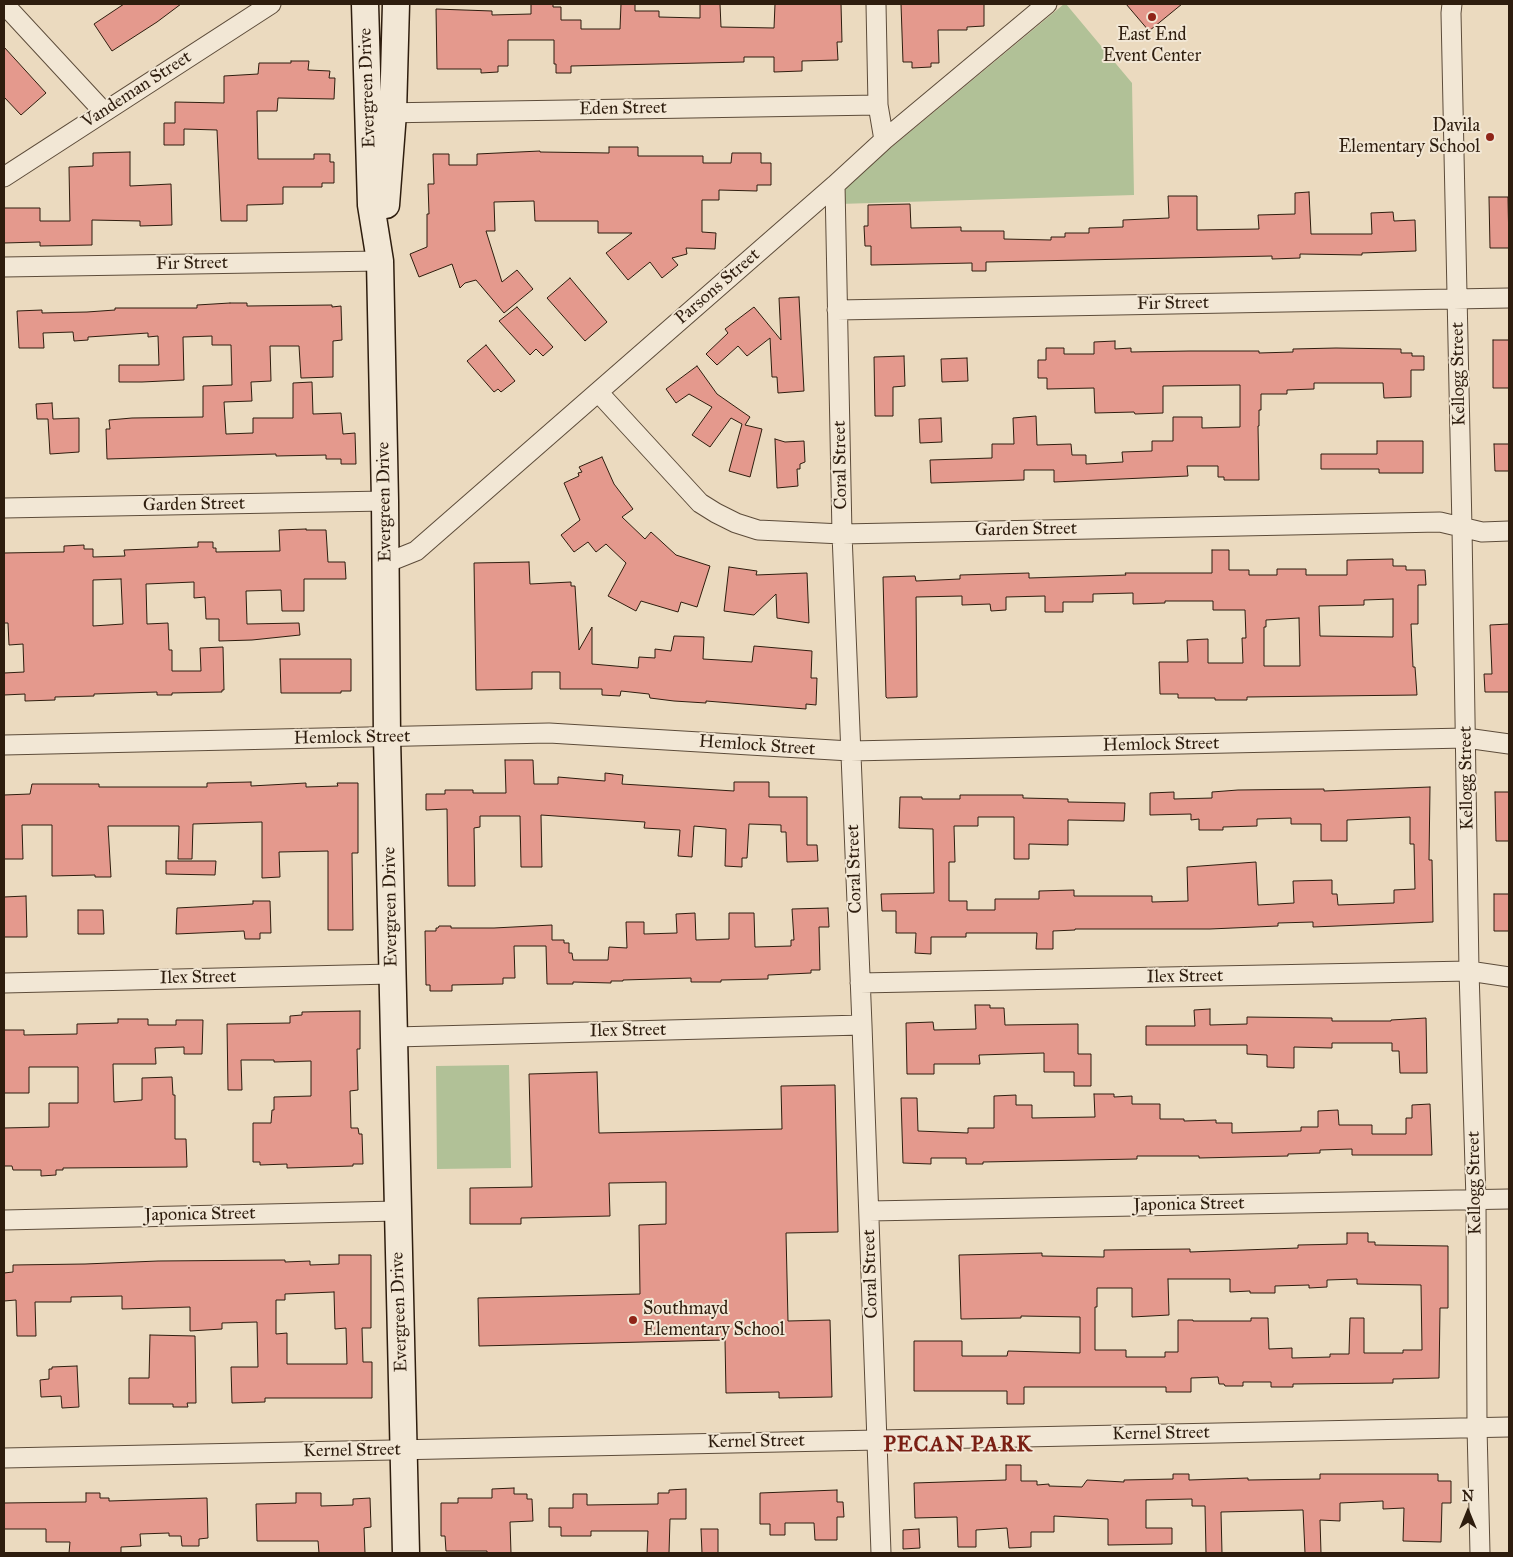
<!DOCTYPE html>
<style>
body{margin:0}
#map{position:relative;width:1513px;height:1557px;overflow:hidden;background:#ebdabf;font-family:"IM FELL Great Primer",serif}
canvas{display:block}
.frame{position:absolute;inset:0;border:5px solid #2e1d0e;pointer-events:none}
.north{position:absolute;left:1443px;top:1487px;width:50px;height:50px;-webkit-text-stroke:4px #f2e7d5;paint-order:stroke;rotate:0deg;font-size:14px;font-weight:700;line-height:20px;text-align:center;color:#2e1d0e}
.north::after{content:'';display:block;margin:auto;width:18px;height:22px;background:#2e1d0e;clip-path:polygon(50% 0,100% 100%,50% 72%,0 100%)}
</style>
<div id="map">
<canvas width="1513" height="1557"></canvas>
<div class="frame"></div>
<div class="north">N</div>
</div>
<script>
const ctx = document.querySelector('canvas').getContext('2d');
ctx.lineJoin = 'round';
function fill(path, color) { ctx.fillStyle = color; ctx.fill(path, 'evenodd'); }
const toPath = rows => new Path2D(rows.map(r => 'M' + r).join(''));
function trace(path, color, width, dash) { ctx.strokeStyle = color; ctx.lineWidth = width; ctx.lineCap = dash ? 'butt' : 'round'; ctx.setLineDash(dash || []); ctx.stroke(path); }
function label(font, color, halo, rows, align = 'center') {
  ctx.font = font + ' "IM FELL Great Primer",serif'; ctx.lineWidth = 4; ctx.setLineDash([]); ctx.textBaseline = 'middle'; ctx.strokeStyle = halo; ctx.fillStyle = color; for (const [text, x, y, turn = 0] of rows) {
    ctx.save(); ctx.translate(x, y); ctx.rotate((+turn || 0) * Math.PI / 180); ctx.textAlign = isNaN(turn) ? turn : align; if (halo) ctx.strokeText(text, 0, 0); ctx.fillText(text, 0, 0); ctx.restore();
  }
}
fill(toPath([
 [1064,4,1066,4,1132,83,1134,195,839,204,840,198,847,186,857,176],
 [509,1065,511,1168,437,1169,436,1066]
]), '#b1c197');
const building = toPath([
 [124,4,181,4,157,22,112,51,94,24,124,4],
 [531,4,553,4,553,7,561,7,561,20,581,20,581,29,620,29,621,4,635,4,635,11,659,11,659,17,700,18,700,4,720,4,721,27,774,28,775,4,841,4,842,42,837,42,838,60,802,61,802,71,774,72,774,57,744,57,744,62,571,66,571,73,556,73,556,64,554,64,554,40,508,40,508,66,498,66,498,72,481,73,481,69,437,69,436,9,492,11,492,15,531,14,531,4],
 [901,4,984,4,984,26,967,27,967,30,938,30,939,63,931,63,931,67,912,68,912,62,903,62,901,4],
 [1126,4,1182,4,1149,31,1126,4],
 [4,47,46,93,21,115,4,97,4,47],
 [291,61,309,61,308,70,330,71,329,78,335,78,334,99,278,98,277,111,257,111,258,159,314,159,314,154,330,154,330,162,334,162,334,183,322,183,322,187,283,187,283,204,247,205,247,221,221,221,217,130,184,129,184,145,164,145,164,123,175,123,175,102,224,103,224,76,258,74,259,63,291,63,291,61],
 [609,147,638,147,638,156,703,156,703,163,731,163,732,153,761,153,761,163,771,163,771,185,757,185,757,191,719,190,719,200,702,200,702,232,716,233,715,249,686,248,687,254,672,258,678,265,662,278,650,262,628,280,606,253,632,233,598,233,598,221,535,221,534,201,494,202,495,231,486,231,502,282,517,270,533,289,504,313,476,280,465,283,460,288,452,264,419,277,410,254,427,247,427,214,429,214,428,184,434,184,433,154,449,154,449,165,477,165,477,154,540,151,540,152,609,153,609,147],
 [130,152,130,186,171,184,172,225,140,226,140,221,92,220,92,245,40,246,40,242,4,243,4,208,40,208,40,221,70,221,69,167,93,166,93,153,130,152],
 [1309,192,1311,234,1372,234,1371,213,1393,212,1394,221,1415,220,1416,251,1362,253,1362,255,1300,254,1300,258,1272,259,1272,256,986,262,986,271,972,271,972,263,871,265,871,246,865,246,864,226,868,226,868,205,910,204,911,228,961,227,961,231,1004,231,1004,239,1051,240,1051,237,1065,237,1065,233,1089,233,1089,228,1123,227,1123,220,1169,218,1168,196,1197,196,1197,230,1259,229,1258,215,1295,214,1295,193,1309,192],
 [1489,197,1508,197,1509,248,1490,248,1489,197],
 [570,278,607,322,585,341,547,298,570,278],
 [799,297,804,391,778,393,777,377,772,377,770,338,747,356,738,346,717,365,706,354,728,333,725,329,754,307,781,340,779,298,799,297],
 [230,303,247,303,247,306,332,305,332,307,341,306,342,340,333,341,333,377,301,378,299,346,270,346,271,381,251,382,252,401,224,402,226,434,253,433,253,418,293,418,293,383,312,382,313,414,341,413,343,434,355,433,356,464,341,464,341,459,326,459,326,455,276,456,276,454,107,459,106,429,110,429,109,420,132,418,203,417,203,386,232,385,231,345,212,345,212,336,183,337,184,380,142,382,119,382,119,365,159,365,158,336,148,337,148,333,88,337,88,340,74,341,73,332,43,333,44,348,19,348,17,311,42,310,42,313,87,312,115,310,115,308,197,308,197,305,230,303],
 [517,307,553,347,543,356,536,349,530,355,499,321,517,307],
 [1493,340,1509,340,1509,388,1493,388,1493,340],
 [1115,341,1115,349,1131,348,1131,352,1189,351,1259,351,1259,353,1293,352,1293,349,1336,348,1401,349,1401,353,1412,353,1412,356,1424,356,1424,370,1411,370,1411,397,1384,398,1383,383,1314,383,1314,389,1287,390,1287,394,1261,394,1261,410,1259,410,1259,426,1258,426,1259,480,1224,480,1224,477,1218,477,1218,466,1187,466,1188,476,1054,482,1054,470,1024,470,1024,480,931,483,930,460,992,458,992,444,1014,444,1013,418,1036,416,1037,445,1071,444,1072,455,1086,455,1086,464,1123,462,1122,452,1152,451,1152,441,1173,441,1173,417,1202,417,1202,428,1240,427,1240,385,1163,386,1163,413,1135,414,1134,412,1095,413,1094,388,1047,389,1047,378,1038,378,1038,360,1046,360,1046,348,1064,348,1064,354,1094,354,1094,342,1115,341],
 [486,345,515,381,501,392,498,389,494,392,467,361,486,345],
 [904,356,905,386,893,387,893,416,875,416,874,357,904,356],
 [967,358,968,381,942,382,941,359,967,358],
 [697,366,717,394,750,417,745,425,762,429,750,477,729,471,742,424,731,418,710,447,692,435,712,407,689,394,676,403,666,389,697,366],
 [52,403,53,419,79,418,79,452,50,454,48,419,37,419,36,404,52,403],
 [941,418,942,442,920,443,919,419,941,418],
 [775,439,785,442,804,441,805,462,800,464,800,469,797,469,798,486,777,488,775,439],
 [1377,441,1423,441,1423,473,1379,473,1379,469,1321,469,1321,454,1377,454,1377,441],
 [1494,444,1509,444,1509,471,1495,471,1494,444],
 [602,457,614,484,633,509,622,517,645,539,651,532,676,555,710,566,697,607,681,602,678,612,641,601,636,611,608,596,626,563,606,544,596,552,588,542,574,552,561,535,580,520,564,483,579,476,578,473,582,472,579,467,602,457],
 [306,529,306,530,326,530,328,562,345,562,346,579,304,579,304,611,282,611,281,590,246,591,247,624,299,623,300,635,252,640,219,641,219,619,206,619,205,597,194,598,194,582,146,584,147,624,168,623,169,650,172,650,172,671,201,671,200,648,223,647,224,690,222,690,222,692,172,693,172,695,157,695,157,692,94,694,94,696,55,697,55,700,25,701,25,694,4,695,4,673,24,672,23,644,9,645,8,623,4,623,4,553,64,552,64,546,84,545,84,549,93,549,93,557,125,556,124,550,198,547,198,542,213,542,213,548,216,548,216,552,280,551,279,530,306,529],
 [121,579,123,624,93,626,93,580,121,579],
 [1212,550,1229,550,1229,570,1249,570,1249,575,1277,575,1277,569,1306,569,1306,575,1347,575,1347,560,1393,559,1393,566,1406,566,1406,570,1425,570,1426,585,1418,585,1418,624,1411,624,1413,667,1415,667,1417,695,1247,697,1247,700,1215,700,1215,698,1178,698,1178,694,1160,694,1159,662,1188,662,1187,640,1208,639,1208,663,1243,663,1242,638,1246,638,1245,610,1213,610,1213,601,1165,601,1165,603,1133,604,1133,593,1093,594,1093,602,1063,602,1063,612,1045,612,1045,596,1006,597,1006,610,991,611,990,604,962,605,962,596,916,597,917,697,887,698,886,697,883,577,915,576,916,581,960,579,960,575,1029,573,1029,578,1126,575,1125,573,1212,573,1212,550],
 [1393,599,1393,637,1320,636,1319,606,1364,605,1364,600,1393,599],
 [1299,618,1300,666,1264,666,1264,627,1266,627,1266,620,1299,618],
 [529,562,530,584,571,582,571,586,575,586,579,650,592,627,592,664,638,668,639,657,655,658,655,649,671,651,674,636,704,637,703,659,752,662,754,646,812,651,811,678,817,678,816,705,806,704,806,709,706,701,706,703,674,701,650,698,649,694,621,691,620,696,602,695,602,689,560,689,560,672,532,672,532,689,476,690,474,563,529,562],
 [729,567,757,571,756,575,807,573,809,623,777,618,776,594,754,615,724,611,729,567],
 [1509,624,1509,692,1485,692,1484,674,1492,674,1490,625,1509,624],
 [280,659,351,659,351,691,341,691,341,693,281,693,280,659],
 [505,760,533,760,534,784,558,784,558,777,605,781,605,773,623,775,622,784,734,791,734,782,769,782,769,797,807,797,807,845,817,845,818,861,787,862,786,832,781,832,781,825,749,824,747,858,742,858,742,867,725,866,726,829,694,826,692,857,678,856,680,830,644,828,645,822,541,815,542,867,521,867,520,816,480,816,480,827,474,828,475,886,448,886,447,809,426,810,426,794,445,794,445,790,473,790,473,793,506,793,505,760],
 [251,782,251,786,306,783,306,787,338,786,337,783,358,783,358,853,352,853,353,930,328,930,328,851,279,852,280,877,262,878,262,822,193,824,192,859,178,859,179,826,108,826,111,877,95,877,95,875,52,876,52,825,22,825,23,859,4,859,4,795,30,794,32,784,99,784,99,787,207,787,207,783,251,782],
 [1430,787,1429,860,1432,860,1433,922,1313,927,1313,922,1278,923,1278,926,1210,929,1075,929,1075,930,1053,931,1053,949,1036,949,1037,933,966,933,966,937,931,937,931,954,915,953,916,933,896,933,896,911,882,911,881,894,934,893,933,829,899,828,900,797,922,797,922,799,960,799,960,795,1023,795,1023,798,1068,799,1068,802,1125,803,1124,821,1068,820,1068,845,1029,844,1029,859,1014,859,1014,817,978,817,978,826,954,826,955,862,949,862,949,901,967,901,967,910,995,910,995,899,1039,899,1039,891,1074,890,1074,896,1152,896,1152,902,1188,901,1187,867,1256,862,1258,905,1294,903,1293,881,1332,880,1332,894,1337,894,1338,905,1394,903,1394,890,1415,889,1414,844,1410,844,1410,817,1347,820,1347,841,1321,841,1321,824,1291,824,1291,818,1257,819,1257,826,1223,827,1223,830,1199,830,1199,819,1191,820,1191,814,1150,815,1150,793,1174,792,1174,799,1212,798,1212,792,1238,790,1324,789,1324,791,1430,787],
 [1495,792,1509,792,1509,841,1496,841,1495,792],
 [166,861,216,861,215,875,166,874,166,861],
 [1494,894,1509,894,1509,931,1494,931,1494,894],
 [26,896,27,937,4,937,4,897,26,896],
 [253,901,270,901,271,933,260,933,260,939,245,939,244,931,176,934,177,908,253,904,253,901],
 [828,908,829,927,819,927,820,970,811,970,811,973,768,975,768,979,721,980,721,982,691,982,691,978,623,980,623,981,611,981,611,983,573,982,573,984,547,984,546,946,514,946,515,978,503,978,503,984,452,985,452,991,430,991,430,985,426,985,425,931,436,931,436,928,438,928,439,926,451,926,451,928,494,928,552,925,552,940,564,940,564,943,569,943,569,953,572,953,573,960,608,960,609,947,627,948,626,922,644,922,644,934,677,933,676,914,695,913,696,940,729,939,729,913,754,913,755,947,791,946,791,940,794,940,792,909,828,908],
 [78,910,103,910,104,934,78,934,78,910],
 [975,1005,990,1005,990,1008,1004,1008,1005,1025,1078,1024,1078,1054,1091,1054,1091,1086,1074,1086,1074,1072,1044,1072,1044,1053,979,1055,980,1064,934,1064,934,1074,907,1074,906,1023,933,1022,934,1030,976,1029,975,1005],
 [1210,1009,1210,1025,1247,1024,1247,1017,1332,1018,1332,1021,1391,1021,1391,1020,1426,1018,1427,1073,1400,1073,1399,1051,1392,1051,1392,1043,1332,1043,1332,1048,1294,1047,1294,1068,1267,1067,1267,1055,1247,1054,1247,1045,1146,1045,1146,1026,1195,1026,1194,1010,1210,1009],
 [360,1011,360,1049,357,1049,358,1090,350,1091,351,1128,358,1128,359,1134,362,1134,363,1164,353,1164,353,1166,287,1168,287,1164,260,1165,260,1162,253,1162,253,1123,271,1123,272,1110,274,1110,274,1097,311,1096,311,1061,274,1062,274,1060,241,1060,242,1090,228,1090,227,1024,290,1023,290,1016,302,1015,302,1012,360,1011],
 [118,1019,148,1019,148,1025,176,1025,176,1020,203,1020,202,1054,184,1054,184,1047,155,1048,156,1064,113,1064,114,1102,142,1100,142,1078,172,1077,173,1095,175,1095,175,1139,186,1139,187,1167,63,1168,63,1170,56,1170,56,1175,41,1176,41,1170,13,1170,12,1166,4,1166,4,1128,49,1127,49,1103,78,1103,78,1067,29,1067,29,1093,4,1093,4,1030,24,1030,24,1035,77,1034,77,1024,118,1023,118,1019],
 [597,1072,599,1133,782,1129,781,1086,835,1085,838,1232,786,1233,788,1321,830,1320,832,1397,779,1398,779,1392,726,1393,725,1340,479,1346,478,1298,640,1294,639,1225,666,1224,666,1182,609,1183,610,1216,521,1218,521,1224,470,1224,470,1188,532,1187,529,1074,597,1072],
 [1094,1094,1114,1094,1114,1097,1132,1096,1132,1104,1160,1104,1160,1119,1184,1119,1184,1121,1216,1120,1216,1123,1232,1123,1232,1133,1301,1131,1301,1127,1318,1127,1318,1111,1338,1110,1339,1125,1372,1125,1372,1134,1406,1134,1406,1118,1412,1118,1412,1105,1430,1104,1432,1155,1352,1155,1352,1149,1320,1150,1320,1153,1288,1154,1288,1156,1199,1158,1199,1156,1137,1156,1137,1159,983,1162,983,1164,966,1164,966,1158,931,1158,931,1164,903,1163,901,1098,917,1098,918,1131,968,1133,968,1128,994,1128,994,1096,1016,1095,1016,1105,1032,1105,1032,1118,1095,1117,1094,1094],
 [1347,1233,1368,1233,1368,1242,1375,1242,1375,1245,1448,1246,1448,1308,1440,1308,1439,1378,1393,1379,1393,1383,1293,1384,1293,1387,1271,1387,1271,1382,1243,1382,1243,1386,1225,1386,1224,1384,1219,1384,1218,1377,1191,1378,1191,1392,1166,1392,1166,1387,1024,1387,1024,1404,1007,1404,1007,1391,914,1391,914,1341,962,1341,962,1356,1007,1356,1008,1351,1080,1353,1080,1317,1021,1316,1021,1318,961,1319,959,1255,1042,1253,1042,1256,1104,1257,1104,1250,1190,1249,1190,1252,1298,1248,1298,1245,1347,1244,1347,1233],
 [1168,1279,1230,1279,1230,1292,1250,1291,1250,1293,1275,1293,1275,1286,1309,1285,1309,1288,1327,1287,1327,1280,1357,1279,1357,1284,1421,1285,1422,1350,1403,1350,1403,1353,1364,1353,1364,1318,1350,1318,1349,1354,1330,1354,1330,1357,1292,1358,1292,1348,1269,1349,1268,1318,1251,1318,1251,1321,1193,1321,1193,1320,1178,1320,1178,1352,1165,1352,1165,1357,1126,1357,1126,1350,1095,1350,1095,1307,1097,1307,1097,1288,1132,1288,1132,1317,1169,1315,1168,1279],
 [339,1255,371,1255,371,1328,362,1328,363,1362,372,1362,372,1398,265,1398,265,1402,232,1403,231,1367,258,1367,257,1322,222,1323,222,1329,190,1331,190,1307,122,1309,122,1296,71,1297,71,1302,35,1302,36,1336,17,1336,16,1300,4,1301,4,1273,13,1272,13,1265,85,1264,158,1261,285,1260,285,1262,310,1261,310,1265,339,1264,339,1255],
 [334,1292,335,1329,346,1328,347,1364,287,1364,287,1333,276,1334,276,1300,285,1300,285,1294,334,1292],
 [150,1335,195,1336,196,1403,187,1403,188,1407,173,1407,173,1404,129,1404,129,1378,149,1378,150,1335],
 [77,1366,79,1407,62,1408,61,1396,41,1397,40,1380,49,1379,49,1369,52,1369,52,1367,77,1366],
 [1006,1465,1021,1465,1021,1481,1037,1481,1037,1485,1049,1484,1049,1486,1082,1487,1087,1480,1124,1482,1124,1480,1173,1479,1173,1474,1189,1474,1189,1480,1248,1478,1248,1480,1320,1479,1320,1474,1438,1474,1438,1481,1451,1481,1451,1503,1442,1503,1441,1542,1403,1541,1404,1508,1383,1509,1383,1501,1340,1503,1340,1521,1320,1520,1321,1553,1305,1553,1303,1510,1221,1512,1222,1553,1206,1553,1205,1506,1192,1506,1192,1499,1146,1500,1146,1528,1172,1528,1172,1544,1108,1545,1108,1519,1054,1516,1054,1532,1031,1532,1031,1547,1009,1548,1007,1528,976,1530,976,1547,958,1547,957,1517,915,1518,914,1483,1006,1480,1006,1465],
 [514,1488,514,1494,527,1494,527,1499,532,1499,533,1521,510,1522,511,1553,487,1553,487,1551,446,1551,445,1536,441,1536,441,1503,458,1503,458,1498,492,1498,492,1489,514,1488],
 [686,1489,686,1519,670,1519,669,1553,647,1553,648,1531,591,1531,591,1536,561,1536,561,1527,549,1527,549,1508,573,1508,573,1494,587,1494,587,1505,658,1504,658,1493,669,1493,669,1490,686,1489],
 [837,1490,837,1502,843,1502,844,1517,837,1517,837,1540,815,1540,814,1523,785,1523,785,1535,770,1535,770,1524,760,1524,760,1493,837,1490],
 [86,1493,100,1493,100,1498,109,1498,109,1501,207,1498,208,1538,199,1539,199,1546,182,1546,181,1536,169,1536,169,1533,140,1534,141,1546,121,1547,121,1553,69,1553,70,1542,46,1542,46,1529,4,1529,4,1503,86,1502,86,1493],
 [296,1493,321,1493,321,1506,353,1505,353,1499,370,1498,371,1527,364,1528,365,1553,319,1553,318,1541,257,1541,256,1504,296,1503,296,1493],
 [701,1529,718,1529,718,1553,702,1553,701,1529],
 [919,1529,920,1548,903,1549,903,1530,919,1529]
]);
fill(building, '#e4998d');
trace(building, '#2e1d0e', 1);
const street = toPath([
 [4,4,103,111],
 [876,4,878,105,884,140],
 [1452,4,1451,13,1462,528,1469,971,1476,1200,1477,1427,1480,1553],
 [382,113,878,105],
 [4,177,271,4],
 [835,185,842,534,862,1025,881,1553],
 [4,267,380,261],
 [837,310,1509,298],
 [598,392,700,503,716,513,736,523,758,530,842,534,1440,522,1482,532,1509,531],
 [4,508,385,501],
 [386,563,416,551,835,185,884,140,1047,4],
 [4,745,549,733,850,751,1466,738,1509,744],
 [4,983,392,974],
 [860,983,1469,971,1509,977],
 [395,1037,862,1025],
 [869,1211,1509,1199],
 [4,1220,397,1211],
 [4,1458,1509,1427]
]);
const secondary = toPath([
 [365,4,371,205,380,261,385,501,387,737,406,1553],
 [386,205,393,113,396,4]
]);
trace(street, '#5d4c3a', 21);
trace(secondary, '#2e1d0e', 29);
trace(street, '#f2e7d5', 19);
trace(secondary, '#f2e7d5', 26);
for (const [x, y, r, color] of [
 [1152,17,5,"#8f2418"],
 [1490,137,5,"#8f2418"],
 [633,1320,5,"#8f2418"]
]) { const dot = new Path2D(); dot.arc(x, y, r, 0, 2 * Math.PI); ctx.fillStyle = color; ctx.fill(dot); trace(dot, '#f2e7d5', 2); }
label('18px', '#2e1d0e', '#f2e7d5', [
 ["East End",1152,36],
 ["Event Center",1152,57],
 ["Davila",1480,127,"right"],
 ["Elementary School",1480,148,"right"],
 ["Southmayd",643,1310,"left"],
 ["Elementary School",643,1331,"left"]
]);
label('18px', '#2e1d0e', '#f2e7d5', [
 ["Evergreen Drive",368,88,-92],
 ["Vandeman Street",137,90,-33],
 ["Eden Street",623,109,-1],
 ["Fir Street",192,264,-1],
 ["Parsons Street",718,287,-41],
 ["Fir Street",1173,304,-1],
 ["Kellogg Street",1459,374,-91],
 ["Coral Street",841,465,-91],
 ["Evergreen Drive",385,502,-91],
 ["Garden Street",194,505,-1],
 ["Garden Street",1026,530,-1],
 ["Hemlock Street",352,738,-1],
 ["Hemlock Street",1161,745,-1],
 ["Hemlock Street",757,746,4],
 ["Kellogg Street",1467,778,-91],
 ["Coral Street",855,869,-92],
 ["Evergreen Drive",391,907,-91],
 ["Ilex Street",1185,977,-1],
 ["Ilex Street",198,978,-1],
 ["Ilex Street",628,1031,-1],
 ["Kellogg Street",1475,1183,-91],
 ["Japonica Street",1189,1205,-1],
 ["Japonica Street",200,1215,-1],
 ["Coral Street",871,1274,-92],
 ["Evergreen Drive",400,1312,-92],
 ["Kernel Street",1161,1434,-1],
 ["Kernel Street",756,1442,-1],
 ["Kernel Street",352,1451,-1]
]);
ctx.letterSpacing = '1px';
label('bold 22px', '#7a1f14', '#f2e7d5', [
 ["PECAN PARK",958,1446]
]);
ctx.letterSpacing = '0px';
</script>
